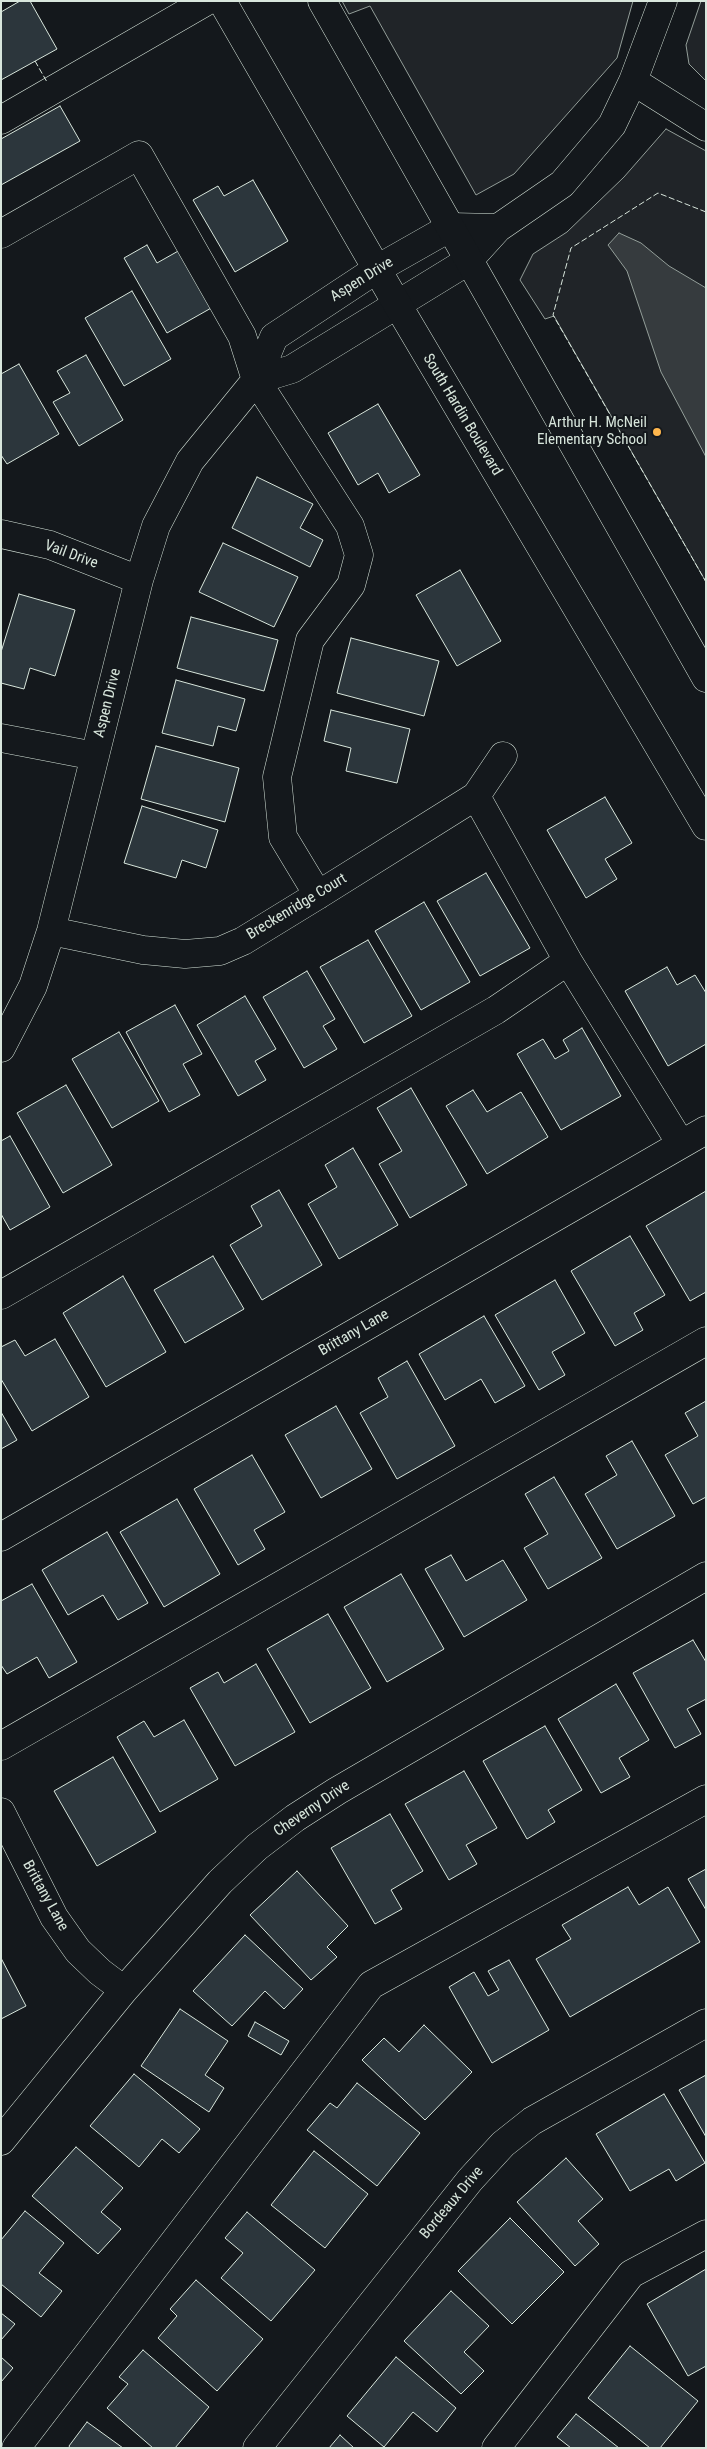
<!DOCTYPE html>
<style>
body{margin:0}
#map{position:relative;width:707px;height:2449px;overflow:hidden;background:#14181c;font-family:"Roboto Condensed",sans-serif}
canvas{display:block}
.frame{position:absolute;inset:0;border:2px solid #d8e6dc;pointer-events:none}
</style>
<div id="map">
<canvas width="707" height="2449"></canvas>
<div class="frame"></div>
</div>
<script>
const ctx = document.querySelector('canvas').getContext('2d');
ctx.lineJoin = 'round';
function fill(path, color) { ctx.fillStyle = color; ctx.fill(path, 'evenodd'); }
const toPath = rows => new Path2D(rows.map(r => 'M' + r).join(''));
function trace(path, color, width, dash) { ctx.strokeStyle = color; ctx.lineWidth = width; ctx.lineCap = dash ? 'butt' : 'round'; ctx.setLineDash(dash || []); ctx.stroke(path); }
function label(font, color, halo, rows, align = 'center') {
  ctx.font = font + ' "Roboto Condensed",sans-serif'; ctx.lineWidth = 4; ctx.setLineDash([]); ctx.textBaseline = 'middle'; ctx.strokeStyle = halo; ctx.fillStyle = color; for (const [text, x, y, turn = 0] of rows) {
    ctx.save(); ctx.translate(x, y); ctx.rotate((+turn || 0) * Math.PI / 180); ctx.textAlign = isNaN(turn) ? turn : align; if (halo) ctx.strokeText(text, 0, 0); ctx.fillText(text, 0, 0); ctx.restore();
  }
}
const green = toPath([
 [342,1,633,1,617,58,514,174,476,195,370,6,349,14,342,1],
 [701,1,706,1,706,81,689,64,686,45,701,1],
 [666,129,706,151,706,582,554,316,545,319,520,280,533,254,567,232,624,177,666,129]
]);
fill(green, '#202428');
trace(green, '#939e99', 1);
const water = toPath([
 [619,233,641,243,669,266,706,288,706,457,661,372,627,271,608,245,619,233]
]);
fill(water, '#363b3e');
trace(water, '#939e99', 1);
const building = toPath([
 [20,1,30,1,57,49,1,80,1,12,20,1],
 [60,106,80,141,1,185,1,139,60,106],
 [253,180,288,241,235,272,193,200,218,186,224,196,253,180],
 [147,245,157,263,180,250,213,307,167,333,124,258,147,245],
 [132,291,171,359,124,386,85,318,132,291],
 [86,355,123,420,79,446,53,402,70,393,57,371,86,355],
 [19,364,59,434,7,464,1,455,1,374,19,364],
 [378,404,420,475,389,493,378,473,358,485,328,433,378,404],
 [257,477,313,504,300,528,323,540,310,567,232,528,257,477],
 [223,543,298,577,274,627,199,592,223,543],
 [460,570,501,641,457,666,416,595,460,570],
 [19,594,75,610,55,676,30,668,24,689,1,683,1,652,19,594],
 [191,617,278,640,264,691,177,668,191,617],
 [351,638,439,661,424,716,337,693,351,638],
 [176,680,245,699,236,731,218,726,213,746,162,733,176,680],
 [331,710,410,729,397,783,346,771,351,748,324,741,331,710],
 [156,746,239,768,225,822,141,799,156,746],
 [605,797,632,843,605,859,617,879,586,898,547,830,605,797],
 [142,806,218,830,206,868,182,860,176,878,124,863,142,806],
 [486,873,530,948,480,976,437,901,486,873],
 [424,902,470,982,421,1010,375,931,424,902],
 [368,940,412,1016,364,1043,320,967,368,940],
 [667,967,677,985,695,975,706,993,706,1044,668,1066,625,991,667,967],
 [307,971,335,1019,323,1026,337,1049,304,1068,263,997,307,971],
 [245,996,276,1049,255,1061,266,1080,238,1096,197,1025,245,996],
 [175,1005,202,1054,183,1064,200,1095,169,1112,126,1032,175,1005],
 [582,1028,621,1096,561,1130,517,1054,543,1039,555,1059,569,1051,563,1040,582,1028],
 [119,1032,159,1101,112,1128,72,1059,119,1032],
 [66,1085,112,1165,63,1193,17,1113,66,1085],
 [411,1088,467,1185,410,1218,379,1164,402,1151,377,1108,411,1088],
 [473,1090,487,1112,521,1092,548,1137,487,1174,446,1106,473,1090],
 [10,1136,50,1207,10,1230,1,1214,1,1141,10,1136],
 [353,1148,398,1225,339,1259,308,1204,337,1187,325,1165,353,1148],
 [279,1190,322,1265,262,1300,230,1245,262,1226,251,1206,279,1190],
 [706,1191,706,1292,690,1301,646,1226,706,1191],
 [630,1236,665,1295,634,1313,643,1330,615,1346,571,1271,630,1236],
 [213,1256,244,1309,185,1343,154,1290,213,1256],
 [123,1276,166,1352,106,1387,63,1313,123,1276],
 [555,1280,585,1333,552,1352,565,1375,539,1390,495,1315,555,1280],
 [484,1316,525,1386,495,1403,481,1379,445,1400,419,1354,484,1316],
 [55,1339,89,1397,32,1431,1,1379,1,1347,15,1340,25,1356,55,1339],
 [407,1361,455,1446,397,1479,360,1413,388,1397,378,1378,407,1361],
 [706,1401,706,1497,693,1504,665,1455,698,1436,685,1413,706,1401],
 [336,1406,372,1469,321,1498,285,1435,336,1406],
 [1,1412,17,1440,1,1449,1,1412],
 [632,1441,675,1516,617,1549,585,1494,617,1475,606,1456,632,1441],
 [252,1455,285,1512,254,1530,265,1549,238,1565,194,1489,252,1455],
 [554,1477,602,1558,548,1589,524,1548,548,1534,525,1494,554,1477],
 [177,1499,220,1574,164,1607,120,1532,177,1499],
 [107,1532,148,1603,118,1620,103,1595,68,1615,42,1570,107,1532],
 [451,1555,466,1581,503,1560,527,1600,464,1637,425,1569,451,1555],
 [401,1574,444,1649,387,1682,344,1607,401,1574],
 [32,1584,77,1662,49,1678,37,1657,7,1674,1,1665,1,1601,32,1584],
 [328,1614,371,1688,310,1723,267,1649,328,1614],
 [693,1640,706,1662,706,1699,687,1709,701,1734,675,1748,633,1673,693,1640],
 [256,1664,295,1732,235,1766,190,1688,218,1672,224,1683,256,1664],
 [616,1684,649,1740,619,1758,630,1777,601,1793,558,1719,616,1684],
 [184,1720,218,1779,160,1812,117,1737,144,1721,154,1737,184,1720],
 [545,1726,582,1790,548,1810,555,1822,527,1839,483,1761,545,1726],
 [113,1757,156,1832,97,1866,54,1791,113,1757],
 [464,1771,497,1828,466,1845,477,1864,449,1880,405,1804,464,1771],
 [390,1814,423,1871,391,1890,402,1909,375,1924,331,1848,390,1814],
 [706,1869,706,1910,688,1879,706,1869],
 [297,1871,348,1926,327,1947,337,1957,311,1980,250,1915,297,1871],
 [628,1887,639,1905,668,1887,700,1942,570,2017,536,1959,571,1939,562,1925,628,1887],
 [245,1935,303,1989,284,2009,265,1991,232,2026,193,1991,245,1935],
 [1,1958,26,2006,1,2019,1,1958],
 [509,1960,549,2030,492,2063,449,1987,474,1972,488,1996,499,1990,488,1971,509,1960],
 [180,2009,228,2041,205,2075,224,2088,209,2112,141,2066,180,2009],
 [255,2022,289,2041,281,2055,248,2036,255,2022],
 [424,2025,472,2072,425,2120,362,2060,384,2038,399,2052,424,2025],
 [134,2074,200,2129,179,2153,162,2139,139,2167,90,2126,134,2074],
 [706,2075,706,2137,679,2090,706,2075],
 [357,2083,420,2133,377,2186,307,2130,330,2103,337,2108,357,2083],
 [664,2094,705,2163,676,2181,669,2169,630,2191,596,2134,664,2094],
 [76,2147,123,2188,101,2212,121,2229,98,2254,32,2196,76,2147],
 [314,2151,368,2194,325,2248,271,2205,314,2151],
 [566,2158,603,2199,578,2221,599,2244,575,2266,517,2202,566,2158],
 [25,2211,64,2243,39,2273,62,2291,41,2317,1,2284,1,2240,25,2211],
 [247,2212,315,2270,271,2321,221,2278,243,2253,225,2238,247,2212],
 [510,2218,564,2272,512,2324,458,2271,510,2218],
 [706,2269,706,2366,688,2376,647,2304,706,2269],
 [196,2280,263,2339,217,2391,158,2338,177,2316,170,2309,196,2280],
 [451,2291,489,2326,464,2352,484,2371,461,2394,404,2341,451,2291],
 [1,2313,15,2324,1,2340,1,2313],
 [630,2346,698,2401,660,2448,650,2448,588,2398,630,2346],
 [143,2350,209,2407,175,2448,153,2448,107,2408,128,2384,119,2377,143,2350],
 [1,2357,13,2368,1,2382,1,2357],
 [396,2357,456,2408,437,2432,413,2412,384,2447,347,2416,396,2357],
 [576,2414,619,2448,571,2448,557,2437,576,2414],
 [87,2422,123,2448,70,2448,69,2446,87,2422],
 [340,2435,354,2448,329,2448,340,2435]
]);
fill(building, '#2c363c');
trace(building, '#d8e6dc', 1);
const minor = toPath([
 [633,81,706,127],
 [1,120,207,1],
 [1,234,139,155,242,336,256,380,350,526,359,555,351,585,310,640,277,777,283,837,318,895],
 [256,380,292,369,468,261,498,228],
 [1,534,50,545,139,580],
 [1,738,95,756],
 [476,796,568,961,681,1144],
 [51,931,143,950,185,954,220,951,243,941,318,895,476,796,503,756],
 [1,1048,33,986,51,931,139,580,156,526,190,461,256,380,274,337,377,269,451,227,498,228,562,184,612,125,633,81,663,1],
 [1,1295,496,1010,568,961],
 [1,1537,706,1130],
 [1,1746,706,1341],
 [1,1812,54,1917,78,1951,100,1972,124,1990],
 [1,2141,124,1990,220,1882,257,1847,295,1818,337,1791,706,1576],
 [16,2448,371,1985,706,1799],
 [257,2448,470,2180,503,2144,532,2121,706,2023],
 [496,2448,631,2274,706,2234]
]);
const major = toPath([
 [222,1,397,304,706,826],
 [322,1,706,678]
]);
trace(minor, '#d8e6dc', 29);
trace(major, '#d8e6dc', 29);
trace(minor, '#14181c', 28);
trace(major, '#14181c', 28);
trace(toPath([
 [35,61,47,82],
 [706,212,658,193,571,248,553,315,706,582]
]), '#d8e6dc', 1, [6, 2.5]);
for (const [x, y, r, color] of [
 [657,432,5,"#ffb74d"]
]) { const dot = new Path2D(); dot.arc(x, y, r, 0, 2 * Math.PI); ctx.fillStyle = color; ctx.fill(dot); trace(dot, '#14181c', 2); }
label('15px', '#d8e6dc', '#14181c', [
 ["Aspen Drive",362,280,-32],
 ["South Hardin Boulevard",462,415,59],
 ["Vail Drive",71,555,20],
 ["Aspen Drive",108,703,-76],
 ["Breckenridge Court",297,907,-31],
 ["Brittany Lane",354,1333,-30],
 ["Cheverny Drive",312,1809,-34],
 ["Brittany Lane",45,1896,61],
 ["Bordeaux Drive",452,2203,-50]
]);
label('15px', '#d8e6dc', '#14181c', [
 ["Arthur H. McNeil",647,423],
 ["Elementary School",647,440]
], 'right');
</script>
